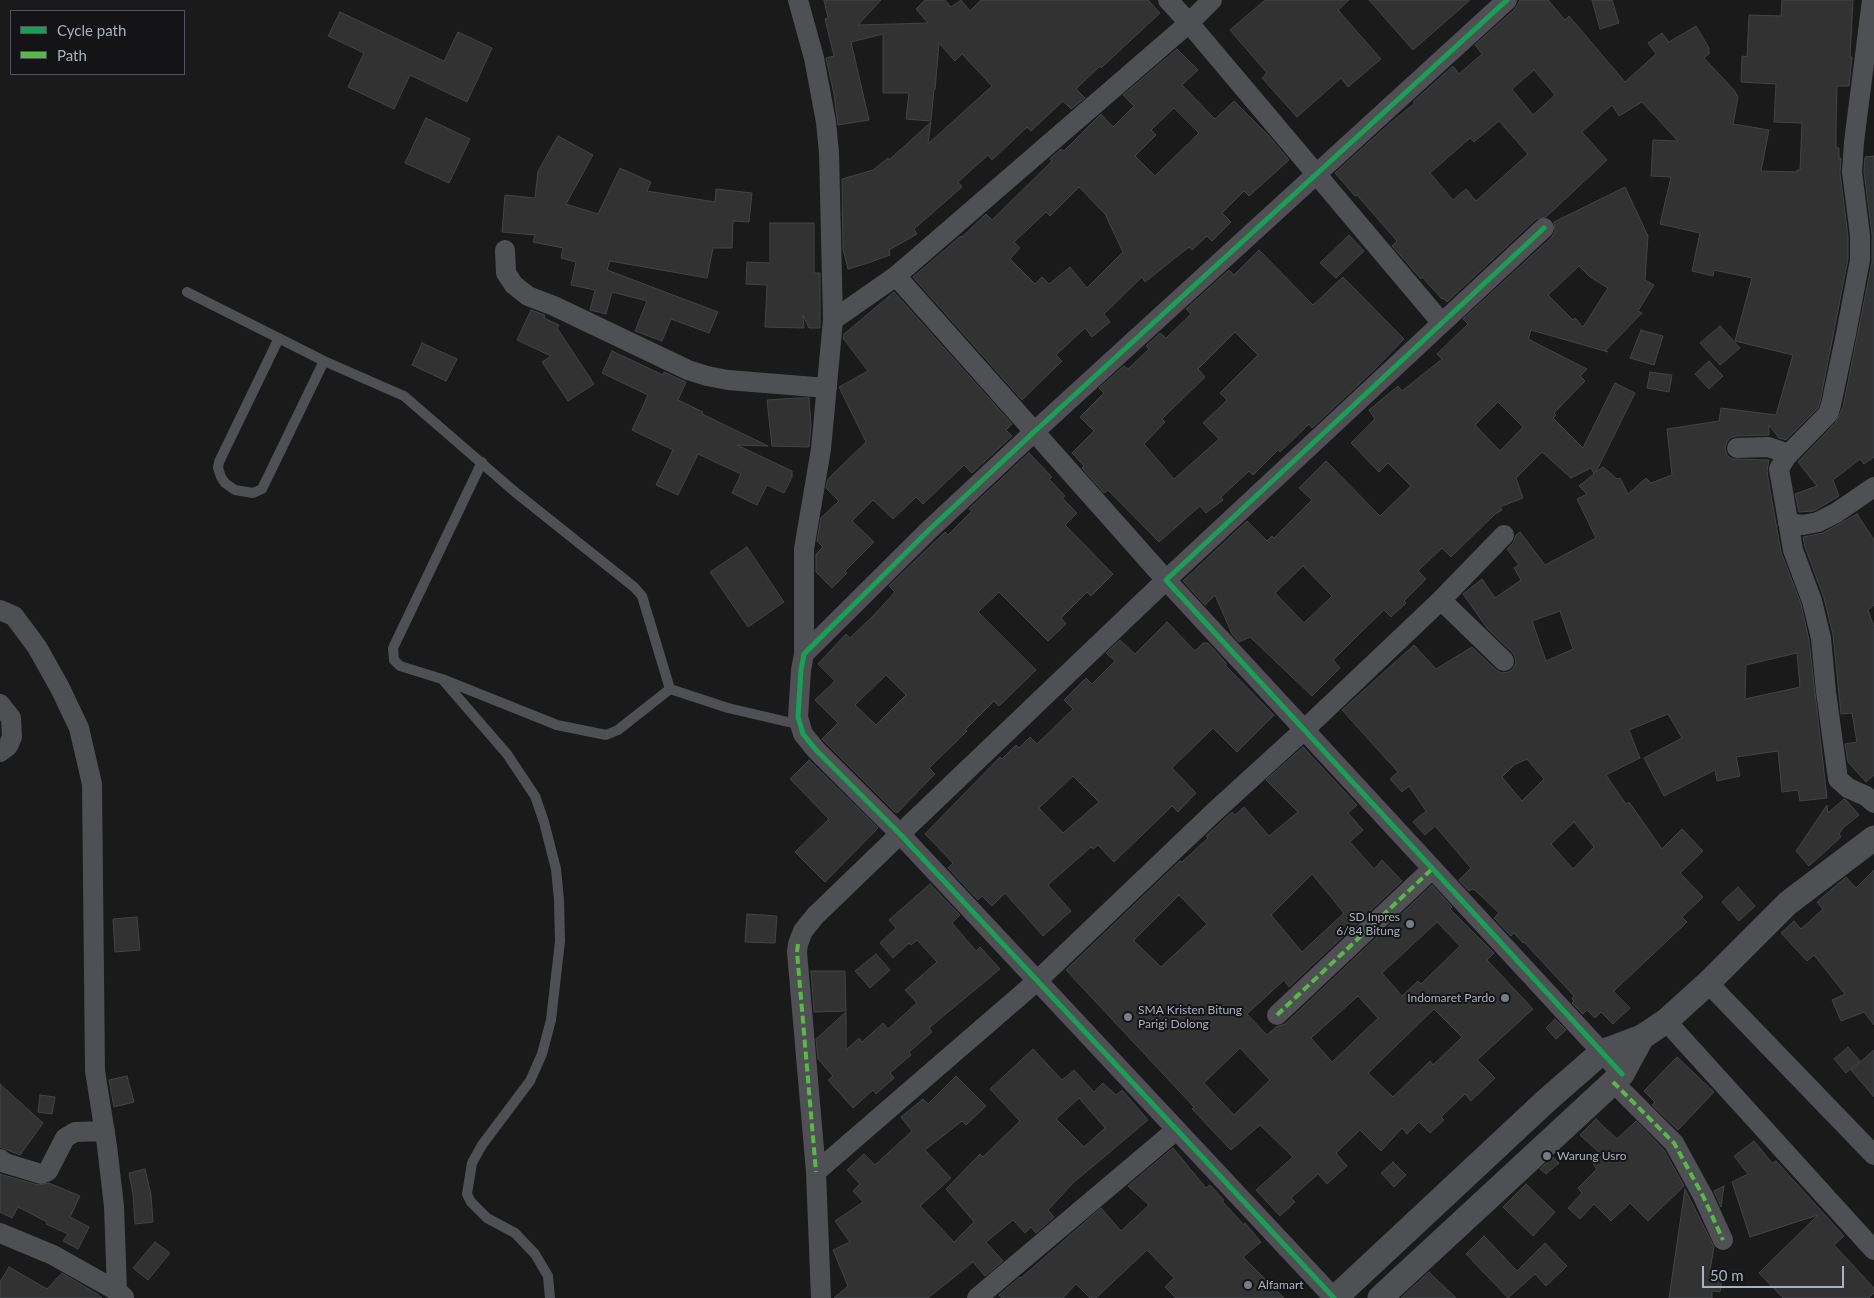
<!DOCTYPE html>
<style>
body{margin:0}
#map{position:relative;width:1874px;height:1298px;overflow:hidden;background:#1a1a1b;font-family:Lato,sans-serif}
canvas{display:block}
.legend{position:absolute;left:10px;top:10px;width:175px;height:65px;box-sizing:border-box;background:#141417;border:1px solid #505359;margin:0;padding:6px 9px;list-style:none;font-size:15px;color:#abb1bd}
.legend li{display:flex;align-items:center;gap:10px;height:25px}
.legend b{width:25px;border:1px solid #505359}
.scale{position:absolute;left:1702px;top:1266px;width:142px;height:22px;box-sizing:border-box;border:2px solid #abb1bd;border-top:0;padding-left:6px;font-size:15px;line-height:18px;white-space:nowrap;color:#abb1bd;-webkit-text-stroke:4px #141417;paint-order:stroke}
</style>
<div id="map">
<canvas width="1874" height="1298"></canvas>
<ul class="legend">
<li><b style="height:6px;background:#1a9f57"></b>Cycle path</li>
<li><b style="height:6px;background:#58b947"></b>Path</li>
</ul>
<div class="scale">50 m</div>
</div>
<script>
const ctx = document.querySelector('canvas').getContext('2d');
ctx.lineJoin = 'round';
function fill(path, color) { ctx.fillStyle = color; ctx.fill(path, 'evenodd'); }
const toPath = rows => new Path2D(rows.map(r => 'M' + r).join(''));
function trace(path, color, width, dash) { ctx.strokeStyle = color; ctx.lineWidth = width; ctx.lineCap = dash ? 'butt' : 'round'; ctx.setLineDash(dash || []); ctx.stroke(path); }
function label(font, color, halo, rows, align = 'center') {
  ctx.font = font + ' Lato,sans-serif'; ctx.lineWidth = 4; ctx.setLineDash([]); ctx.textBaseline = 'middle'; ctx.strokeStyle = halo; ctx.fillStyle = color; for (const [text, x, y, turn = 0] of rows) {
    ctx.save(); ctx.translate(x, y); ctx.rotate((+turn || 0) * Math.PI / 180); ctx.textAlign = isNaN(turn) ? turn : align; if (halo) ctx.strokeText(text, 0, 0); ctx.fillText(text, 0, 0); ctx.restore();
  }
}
const building = toPath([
 [824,0,881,0,858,25,928,23,916,9,925,0,945,0,951,7,961,0,970,11,981,0,1148,0,1160,13,1101,68,1100,66,1076,89,1085,98,1071,109,1063,101,1031,131,1027,127,992,160,988,155,958,182,962,187,914,229,917,234,889,250,890,255,868,263,848,269,843,249,842,179,873,170,888,158,889,160,931,122,928,144,992,86,962,54,955,61,939,43,935,90,934,89,931,121,906,119,909,93,883,93,883,34,851,42,869,120,838,125,834,94,826,58,834,56,825,19,828,18,824,0],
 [1265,0,1349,0,1338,10,1381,59,1348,87,1341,78,1297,117,1262,78,1267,73,1230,30,1265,0],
 [1369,0,1470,0,1413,50,1369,0],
 [1520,0,1548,0,1565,20,1569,16,1625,82,1656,54,1648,43,1662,33,1669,42,1696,26,1709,48,1709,54,1704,58,1734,90,1738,97,1733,124,1769,130,1761,171,1797,172,1797,170,1800,170,1802,123,1774,122,1776,84,1741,82,1742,56,1747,57,1749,15,1781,16,1782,0,1853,0,1850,57,1852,57,1849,86,1837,86,1836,127,1836,148,1839,148,1839,159,1841,158,1840,173,1848,236,1848,259,1820,402,1818,408,1786,440,1779,438,1769,425,1769,435,1736,436,1730,438,1727,442,1725,448,1727,455,1732,459,1769,460,1767,471,1769,484,1781,552,1801,604,1809,640,1827,798,1800,801,1798,790,1782,792,1778,751,1736,757,1740,776,1717,781,1715,770,1664,796,1644,758,1682,738,1668,714,1629,730,1640,758,1606,775,1626,804,1629,802,1662,849,1682,829,1703,851,1680,873,1703,897,1682,917,1687,922,1615,990,1614,992,1630,1008,1613,1024,1601,1012,1595,1018,1587,1010,1583,1014,1572,1003,1574,1001,1572,999,1574,996,1524,942,1523,943,1514,933,1511,936,1494,918,1499,913,1475,890,1472,889,1469,891,1459,880,1471,868,1435,826,1425,835,1413,822,1426,811,1409,786,1402,792,1390,779,1398,772,1342,710,1414,645,1436,669,1472,647,1496,670,1502,673,1508,672,1512,670,1516,663,1515,657,1513,653,1487,628,1463,594,1482,579,1495,598,1521,580,1514,568,1519,565,1507,549,1513,543,1516,535,1520,532,1545,565,1596,538,1577,499,1587,494,1579,486,1594,474,1591,468,1571,478,1542,452,1516,478,1523,498,1500,507,1502,510,1495,514,1451,557,1442,548,1418,571,1426,579,1404,601,1406,603,1391,617,1384,610,1362,631,1333,660,1340,668,1312,696,1250,637,1239,642,1232,634,1215,595,1205,605,1183,581,1247,521,1267,541,1272,536,1274,538,1312,500,1299,488,1326,461,1380,516,1411,486,1388,463,1379,472,1351,443,1375,419,1369,410,1398,386,1402,391,1442,359,1437,354,1468,324,1463,319,1552,237,1555,231,1554,222,1625,187,1648,236,1645,280,1654,285,1638,311,1642,313,1606,350,1608,352,1531,330,1528,339,1587,369,1580,376,1585,381,1554,413,1556,415,1553,418,1583,448,1615,383,1635,393,1596,472,1603,467,1617,479,1620,478,1628,494,1646,478,1651,483,1672,475,1667,429,1719,421,1721,408,1776,415,1793,355,1735,341,1752,278,1714,270,1713,276,1692,271,1700,233,1660,224,1671,177,1651,176,1653,140,1678,141,1642,102,1619,116,1612,105,1582,132,1607,160,1546,217,1536,219,1447,302,1443,298,1442,299,1422,277,1421,279,1409,265,1392,246,1397,241,1357,195,1355,196,1335,173,1389,124,1415,103,1413,102,1453,66,1459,74,1482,54,1475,45,1515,9,1520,0],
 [1534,70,1555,95,1533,115,1512,89,1534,70],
 [1499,121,1528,154,1476,201,1466,189,1453,200,1430,173,1470,138,1474,142,1499,121],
 [1579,266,1590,277,1608,288,1583,327,1575,318,1573,320,1548,295,1579,266],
 [1498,402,1523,427,1500,451,1475,425,1498,402],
 [1303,566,1332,596,1304,623,1275,593,1303,566],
 [1560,611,1573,649,1546,661,1532,621,1560,611],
 [1797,653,1800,687,1745,699,1746,665,1797,653],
 [1527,759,1544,779,1522,801,1502,777,1514,765,1527,759],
 [1574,822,1594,847,1573,869,1551,844,1574,822],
 [1592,0,1612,0,1619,23,1600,29,1592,0],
 [340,12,444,61,458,32,492,48,467,102,410,75,394,109,348,87,364,53,328,36,340,12],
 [1177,49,1198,70,1182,85,1215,119,1234,101,1267,134,1289,160,1249,196,1244,191,1222,213,1231,222,1212,241,1207,236,1192,250,1189,247,1145,282,1142,277,1104,314,1110,322,1092,337,1085,328,1056,355,1062,361,1022,400,913,277,961,236,962,237,986,214,992,220,1052,161,1050,159,1061,149,1064,151,1101,114,1113,127,1134,106,1123,95,1177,49],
 [1174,108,1199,133,1155,176,1135,156,1156,135,1151,130,1174,108],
 [1079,187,1105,214,1123,252,1087,288,1070,267,1049,284,1042,277,1035,284,1010,259,1020,248,1014,242,1046,212,1050,216,1079,187],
 [426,118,470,139,449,183,405,163,426,118],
 [558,136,593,155,566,204,598,214,620,168,651,182,647,191,715,202,716,189,752,193,749,222,733,221,732,248,713,248,707,278,610,261,607,270,718,312,709,333,671,319,662,341,635,331,647,301,612,292,606,314,590,310,595,290,571,285,576,262,561,258,563,248,533,242,535,235,502,232,505,195,535,198,538,171,558,136],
 [1874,156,1874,457,1864,464,1860,459,1833,480,1839,496,1814,511,1799,512,1795,494,1817,486,1798,462,1836,422,1843,407,1872,262,1872,234,1864,172,1865,157,1874,156],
 [770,223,814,223,814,273,820,273,820,328,809,328,803,315,804,328,765,327,767,285,746,284,747,262,770,263,770,223],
 [1349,235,1364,251,1336,278,1320,263,1349,235],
 [1259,250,1313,305,1343,277,1404,339,1374,370,1312,428,1309,424,1280,452,1278,450,1253,475,1249,471,1221,497,1223,500,1206,513,1200,506,1159,542,1108,490,1104,493,1082,468,1084,466,1072,453,1094,431,1080,417,1104,393,1099,388,1124,366,1128,369,1149,349,1146,346,1160,333,1166,338,1191,314,1186,309,1229,270,1234,275,1259,250],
 [1235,332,1258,355,1220,393,1227,400,1203,423,1219,439,1174,479,1144,444,1165,422,1162,419,1205,377,1198,369,1235,332],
 [894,292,1012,424,1006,430,1012,436,972,473,964,465,923,504,916,497,893,519,873,500,852,521,874,542,845,571,847,573,832,588,816,572,816,554,823,547,817,541,821,518,839,501,826,488,828,479,866,442,839,387,868,371,843,338,844,334,894,292],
 [531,310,545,315,544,318,559,325,557,328,594,384,568,401,542,362,551,356,517,340,531,310],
 [1720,326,1740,348,1720,365,1700,343,1720,326],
 [1641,330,1663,336,1654,365,1630,358,1641,330],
 [422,343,457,359,446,381,412,365,422,343],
 [612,351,663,375,664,372,686,382,678,400,703,412,702,414,768,446,737,445,792,471,792,477,784,493,767,485,757,505,732,493,741,474,698,454,678,495,656,485,673,450,632,430,648,395,602,373,612,351],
 [1709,361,1723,376,1709,389,1695,374,1709,361],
 [1650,372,1672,375,1669,392,1647,388,1650,372],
 [798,398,809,398,811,425,809,447,772,446,767,400,798,398],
 [1029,453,1052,477,1049,479,1065,496,1062,498,1077,513,1065,525,1113,574,1091,596,1087,592,1061,618,1066,624,1048,641,999,592,978,612,1036,670,999,706,994,701,965,730,967,731,929,768,935,774,897,813,895,812,822,739,838,723,815,700,835,681,818,664,846,634,850,638,874,615,895,592,889,586,945,532,948,535,972,511,969,509,1029,453],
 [886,675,906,695,876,725,855,705,886,675],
 [1857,514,1874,540,1874,605,1868,610,1874,627,1874,775,1866,782,1848,762,1845,744,1857,742,1852,713,1841,714,1833,635,1824,598,1805,547,1803,537,1823,533,1857,514],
 [747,547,784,602,748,627,710,572,747,547],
 [1167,622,1195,651,1203,643,1208,643,1226,663,1226,666,1274,715,1237,752,1213,728,1172,768,1196,793,1178,812,1172,806,1114,862,1098,845,1093,849,1091,847,1048,885,1071,911,1043,936,1005,893,992,906,982,896,978,900,948,868,953,863,925,834,1000,757,1002,759,1016,745,1019,748,1030,737,1037,744,1073,709,1064,700,1086,678,1092,684,1115,661,1106,653,1120,640,1135,654,1167,622],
 [1073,776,1099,802,1063,833,1039,808,1073,776],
 [1303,747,1357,805,1348,813,1363,830,1350,842,1374,869,1382,860,1402,881,1289,987,1284,980,1247,1014,1267,1035,1276,1027,1285,1024,1432,885,1452,907,1450,909,1494,953,1487,960,1533,1009,1477,1060,1495,1078,1471,1101,1465,1094,1441,1117,1444,1120,1430,1133,1419,1122,1407,1134,1402,1128,1381,1151,1360,1130,1336,1153,1347,1166,1327,1184,1318,1174,1291,1198,1295,1202,1280,1216,1256,1190,1293,1157,1260,1125,1231,1150,1192,1109,1194,1107,1066,970,1180,861,1182,862,1208,838,1206,836,1232,812,1235,815,1244,807,1269,836,1298,812,1266,780,1303,747],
 [1312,874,1344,913,1302,952,1271,915,1312,874],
 [1179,895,1207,924,1161,967,1134,941,1135,939,1179,895],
 [1437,922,1460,946,1421,984,1418,981,1402,996,1382,973,1437,922],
 [1358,996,1378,1018,1332,1062,1311,1038,1358,996],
 [1434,1009,1462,1037,1433,1065,1430,1061,1393,1097,1368,1073,1434,1009],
 [1240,1048,1270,1080,1234,1115,1204,1083,1240,1048],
 [809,760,878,828,825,882,795,852,829,819,790,779,809,760],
 [1844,799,1847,801,1859,815,1843,828,1839,834,1841,837,1809,866,1796,851,1827,805,1828,813,1844,799],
 [1874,870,1874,1025,1864,1012,1841,1021,1832,1000,1845,994,1814,955,1807,961,1781,933,1794,921,1801,929,1823,909,1817,902,1846,877,1856,888,1874,870],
 [930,884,960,915,952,923,976,951,980,947,1000,969,929,1028,932,1032,909,1052,911,1055,890,1073,894,1078,876,1094,873,1090,853,1108,828,1080,833,1076,818,1059,816,1039,846,1012,846,1050,859,1038,862,1042,883,1023,888,1029,917,1003,905,990,937,962,917,940,911,945,909,943,893,958,880,943,896,928,889,920,930,884],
 [1738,887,1755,906,1739,921,1722,902,1738,887],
 [747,914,777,916,775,943,745,942,747,914],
 [137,917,140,950,115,952,113,919,137,917],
 [876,954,890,970,870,988,855,971,876,954],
 [811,971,845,971,846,1011,814,1012,811,971],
 [1555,1019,1566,1030,1556,1039,1546,1028,1555,1019],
 [1848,1047,1860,1061,1846,1073,1834,1059,1848,1047],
 [1033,1049,1062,1080,1074,1070,1094,1092,1103,1083,1116,1095,1122,1090,1148,1120,1073,1183,1048,1210,1054,1217,1036,1233,1031,1227,1025,1233,1013,1220,986,1242,1003,1261,985,1276,973,1262,928,1298,834,1298,848,1286,833,1250,850,1242,835,1221,863,1202,853,1191,860,1184,847,1170,864,1154,875,1165,912,1131,901,1117,923,1099,928,1104,956,1076,986,1106,966,1125,962,1121,925,1150,951,1178,920,1206,954,1242,974,1222,946,1189,980,1154,983,1157,1020,1121,990,1089,1033,1049],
 [1079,1098,1105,1128,1084,1147,1056,1119,1079,1098],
 [1874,1050,1874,1097,1851,1070,1874,1050],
 [1677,1057,1714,1092,1678,1130,1652,1105,1655,1102,1644,1091,1677,1057],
 [127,1076,134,1102,114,1107,109,1080,127,1076],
 [0,1084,43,1123,20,1155,0,1147,0,1084],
 [40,1095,55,1097,52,1114,38,1112,40,1095],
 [1596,1119,1617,1139,1636,1121,1664,1150,1684,1186,1648,1221,1630,1203,1611,1221,1594,1204,1580,1219,1568,1208,1582,1193,1578,1188,1597,1169,1593,1164,1602,1155,1580,1135,1596,1119],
 [1754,1141,1772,1163,1776,1161,1844,1236,1834,1245,1874,1288,1874,1293,1869,1298,1783,1298,1759,1273,1818,1215,1750,1237,1732,1182,1748,1174,1734,1156,1754,1141],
 [1173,1148,1206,1188,1210,1185,1224,1200,1222,1201,1244,1225,1245,1223,1261,1242,1243,1257,1284,1298,1176,1298,1165,1287,1174,1278,1147,1250,1096,1298,1090,1298,1076,1284,1063,1298,1002,1298,999,1295,1020,1277,1021,1278,1101,1208,1121,1231,1149,1205,1128,1186,1173,1148],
 [1553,1157,1559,1163,1546,1174,1540,1169,1553,1157],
 [1393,1162,1406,1175,1394,1187,1381,1173,1393,1162],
 [145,1169,151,1195,153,1222,135,1224,133,1194,129,1173,145,1169],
 [0,1174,38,1185,49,1183,80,1196,70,1217,89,1227,78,1249,63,1241,68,1234,46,1224,47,1222,18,1207,12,1218,0,1212,0,1174],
 [1526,1184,1555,1212,1533,1236,1503,1207,1526,1184],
 [1724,1186,1721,1207,1714,1191,1724,1186],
 [1685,1189,1714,1247,1710,1270,1723,1271,1720,1292,1712,1291,1712,1298,1669,1298,1685,1189],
 [1484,1236,1517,1271,1545,1243,1567,1266,1546,1286,1535,1274,1508,1298,1466,1254,1484,1236],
 [155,1242,170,1253,148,1280,133,1268,155,1242],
 [9,1267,47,1289,62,1273,97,1294,102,1298,0,1298,0,1282,9,1267],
 [1429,1272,1456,1298,1401,1298,1429,1272]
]);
fill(building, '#323233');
trace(building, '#434447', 1);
trace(toPath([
 [187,292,324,361,404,396,515,492,634,587,642,596,670,689],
 [279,338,219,462,218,468,221,477,225,483,235,490,253,493,262,489,324,361],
 [482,462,393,648,394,660,400,666,442,679,557,725,606,735,618,730,670,689,728,708,801,725],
 [442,679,507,754,535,796,544,822,556,869,559,900,560,941,551,1020,542,1054,530,1081,482,1145,472,1163,467,1194,471,1202,487,1218,515,1233,535,1254,548,1276,550,1298]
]), '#4f5054', 10);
trace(toPath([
 [798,0,814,58,826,122,829,153,833,320],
 [1168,0,1189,23,1441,322],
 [1872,0,1854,142,1852,172,1860,235,1860,260,1846,334,1831,405,1828,414,1786,457,1779,469,1793,550,1812,601,1821,638,1826,692,1838,779,1848,788,1866,796,1874,803],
 [1544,228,1166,580,1622,1074],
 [505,250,506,273,514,285,528,296,554,306,688,370,707,376,728,380,827,388],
 [1737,448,1768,447,1789,454],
 [1788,523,1803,525,1818,522,1836,513,1874,487],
 [1441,600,1504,661],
 [0,610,14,616,37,647,60,688,79,728,92,784,95,1071,107,1146,114,1206,117,1291],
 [804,654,804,549,821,449,833,320,896,276,1189,23,1212,0],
 [0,704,11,718,12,737,8,746,0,752],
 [1708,983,1874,1155],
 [1277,1015,1432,869],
 [1666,1021,1874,1250],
 [1613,1082,1674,1143,1703,1196,1723,1240],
 [0,1159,5,1163,41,1174,48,1171,65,1138,75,1132,105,1131],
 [816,1172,1037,981,1213,813,1304,730,1441,600,1504,535],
 [0,1233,53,1255,117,1291,124,1297],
 [821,1298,816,1172,797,952,798,944,803,931,815,916,900,834,1166,580,896,276],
 [977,1298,1176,1130],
 [1334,1298,900,834,816,750,803,734,798,717,801,670,804,654,929,530,1034,432,1507,0]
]), '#4f5054', 20);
trace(toPath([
 [1335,1298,1547,1100,1602,1052,1642,1037,1666,1021,1708,983,1788,903,1874,838],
 [1380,1298,1622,1074,1642,1037]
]), '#4f5054', 25);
trace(toPath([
 [798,944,797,952,816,1172],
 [1277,1015,1432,869],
 [1613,1082,1674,1143,1703,1196,1723,1240]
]), '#58b947', 4, [8, 4]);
trace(toPath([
 [1544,228,1166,580,1622,1074],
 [1334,1298,900,834,816,750,803,734,798,717,801,670,804,654,929,530,1034,432,1507,0]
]), '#1a9f57', 5);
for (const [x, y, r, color] of [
 [1410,924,5,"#787c84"],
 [1505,998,5,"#787c84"],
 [1128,1017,5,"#787c84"],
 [1547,1156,5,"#787c84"],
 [1248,1285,5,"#787c84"]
]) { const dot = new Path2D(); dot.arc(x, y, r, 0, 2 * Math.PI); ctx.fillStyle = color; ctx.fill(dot); trace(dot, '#141417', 2); }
label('12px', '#abb1bd', '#141417', [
 ["SD Inpres",1400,917,"right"],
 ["6/84 Bitung",1400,931,"right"],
 ["Indomaret Pardo",1495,998,"right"],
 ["SMA Kristen Bitung",1138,1010],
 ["Parigi Dolong",1138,1024],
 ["Warung Usro",1557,1156],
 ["Alfamart",1258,1285]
], 'left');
</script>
